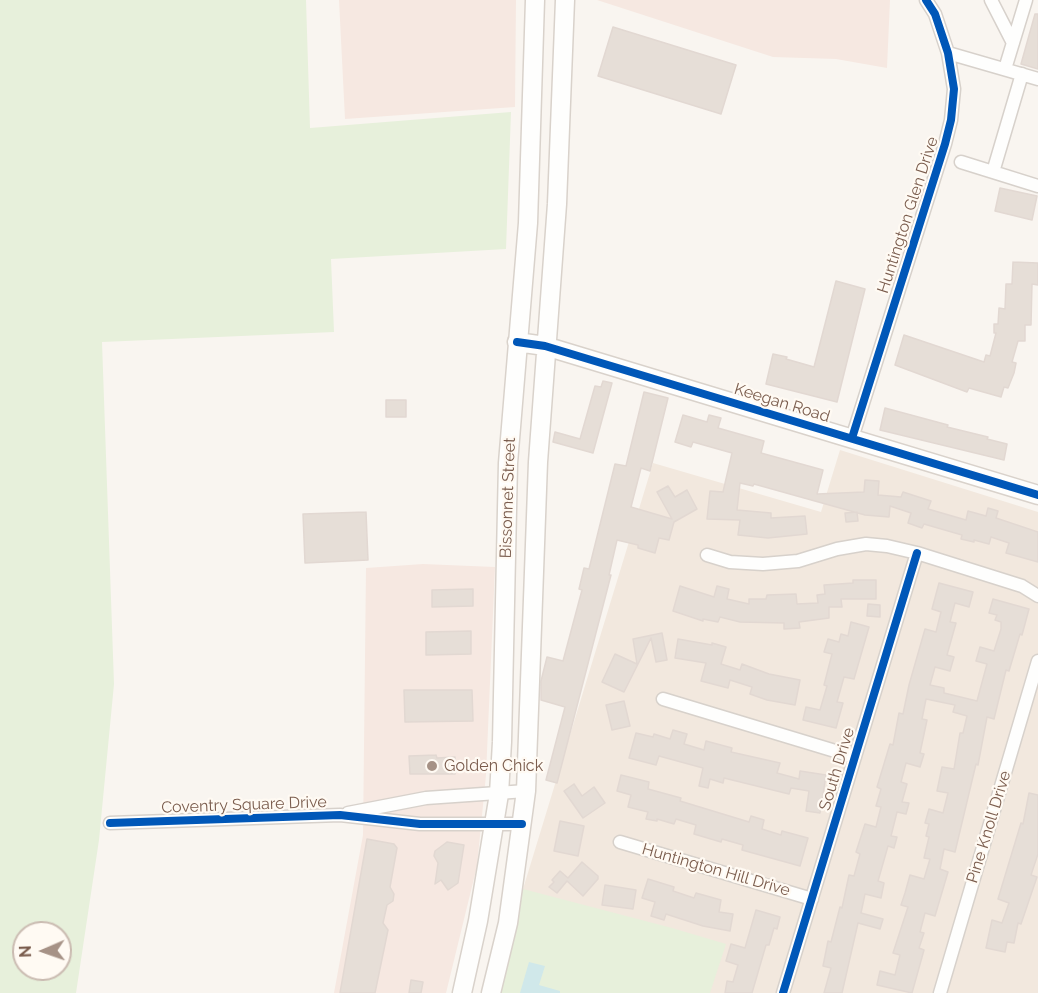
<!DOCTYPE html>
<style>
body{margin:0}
#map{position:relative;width:1038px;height:993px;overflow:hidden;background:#f9f5f0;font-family:Raleway,sans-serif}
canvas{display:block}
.north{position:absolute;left:12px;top:921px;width:60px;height:60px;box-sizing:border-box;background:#fffaf3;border:2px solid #cabbb1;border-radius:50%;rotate:268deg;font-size:16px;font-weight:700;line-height:24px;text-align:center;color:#7a5c4d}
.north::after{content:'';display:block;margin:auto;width:21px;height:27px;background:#a69286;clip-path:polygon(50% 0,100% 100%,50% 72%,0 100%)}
</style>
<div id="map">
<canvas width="1038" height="993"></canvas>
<div class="north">N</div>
</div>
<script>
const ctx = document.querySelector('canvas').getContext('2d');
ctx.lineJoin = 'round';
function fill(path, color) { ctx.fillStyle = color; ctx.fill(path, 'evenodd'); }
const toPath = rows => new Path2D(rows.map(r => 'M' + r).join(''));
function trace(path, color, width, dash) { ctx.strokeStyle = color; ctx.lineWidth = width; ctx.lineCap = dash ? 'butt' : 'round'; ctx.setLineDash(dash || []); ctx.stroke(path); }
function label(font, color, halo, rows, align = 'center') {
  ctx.font = font + ' Raleway,sans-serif'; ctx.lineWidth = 4.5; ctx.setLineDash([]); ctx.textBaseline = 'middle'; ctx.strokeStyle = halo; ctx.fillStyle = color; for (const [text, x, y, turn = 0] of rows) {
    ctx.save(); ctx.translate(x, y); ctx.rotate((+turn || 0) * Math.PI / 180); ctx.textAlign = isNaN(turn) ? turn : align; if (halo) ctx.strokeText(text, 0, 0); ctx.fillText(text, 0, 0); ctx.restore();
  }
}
fill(toPath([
 [840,450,1038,512,1038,993,496,993,523,889,653,463,821,512]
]), '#f2e8de');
fill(toPath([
 [339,0,516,0,515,107,345,119],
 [597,0,890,0,887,68,836,59,773,57],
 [423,564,495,567,486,775,477,866,446,993,334,993,363,835,366,568]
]), '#f6e8e1');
fill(toPath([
 [0,0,306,0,310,128,511,112,506,249,331,259,334,332,102,342,114,684,99,840,76,993,0,993],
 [24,933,60,933,60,969,24,969],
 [523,889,672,928,726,944,710,993,496,993]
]), '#e7f0db');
fill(toPath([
 [529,962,545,966,539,985,560,991,560,993,520,993]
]), '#d0e8ea');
const building = toPath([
 [1035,14,1038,14,1038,69,1021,64,1035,14],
 [613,27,736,65,721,114,598,76,613,27],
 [1000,188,1037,196,1032,220,995,211,1000,188],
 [1013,262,1038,263,1038,285,1032,284,1031,325,1025,325,1025,341,1018,341,1012,362,1016,363,1014,373,1008,388,1004,387,1001,397,969,388,967,392,895,365,904,335,984,362,986,355,990,356,996,333,994,333,994,324,998,324,999,308,1005,309,1006,284,1012,284,1013,262],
 [836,281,865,289,837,402,766,384,773,354,787,357,786,359,814,367,836,281],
 [603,381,612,383,593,453,553,442,555,432,580,439,595,386,601,387,603,381],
 [644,392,668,398,650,471,641,468,631,507,672,519,657,492,668,486,675,497,687,490,697,509,674,522,669,540,659,538,655,553,638,548,638,545,617,540,609,575,611,575,557,783,546,780,565,707,541,700,541,681,547,657,563,661,582,590,579,589,584,568,589,569,615,464,626,466,644,392],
 [386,400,406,400,406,417,386,417,386,400],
 [885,408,948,425,947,427,988,437,987,439,1007,444,1004,460,880,430,885,408],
 [683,415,707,422,709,415,721,418,718,428,764,441,761,453,823,470,817,494,864,492,865,480,879,481,878,495,901,497,903,492,931,501,928,509,966,520,968,511,986,516,988,508,998,511,996,518,1038,532,1038,562,1006,553,1009,543,991,537,989,544,974,540,974,542,961,539,962,535,924,524,922,528,908,523,911,513,890,506,889,517,865,515,754,484,753,486,740,483,737,510,771,513,771,518,805,516,807,534,768,538,738,535,740,520,707,519,710,491,723,492,732,453,693,442,691,447,675,442,683,415],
 [366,512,368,560,305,563,303,514,366,512],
 [857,512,858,521,846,522,845,513,857,512],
 [853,580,876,580,876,599,841,599,842,607,829,607,829,618,799,622,800,628,784,629,784,623,740,622,720,617,718,622,703,619,703,621,673,611,680,586,714,597,717,586,729,589,727,599,749,604,749,599,766,599,767,595,796,594,797,604,818,603,817,595,825,594,824,585,853,583,853,580],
 [939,583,973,592,969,607,955,603,950,622,956,623,947,655,954,657,950,671,935,667,930,685,944,688,944,693,977,701,987,664,976,661,980,647,994,651,1001,629,1001,622,995,620,997,615,989,613,993,599,1029,609,1022,635,1020,634,1009,671,1006,670,994,719,987,717,978,765,976,764,955,852,944,849,940,869,948,872,935,916,925,913,920,932,924,933,919,948,924,950,912,993,877,985,880,971,895,975,900,955,893,953,908,907,901,905,905,893,910,875,924,879,930,859,924,858,929,837,926,836,929,824,925,823,929,809,943,813,948,793,937,791,942,767,954,769,960,733,963,733,967,716,953,712,955,705,926,699,922,719,927,720,920,753,924,754,920,767,906,763,901,782,907,784,902,802,909,803,906,814,897,812,891,836,897,837,894,848,888,846,878,881,884,883,881,898,865,894,861,913,883,919,880,929,858,923,842,993,824,993,831,968,823,966,828,941,831,942,840,907,842,908,849,875,854,876,860,854,856,852,865,824,876,827,881,807,876,806,881,789,877,787,890,744,893,745,899,713,903,714,909,685,925,629,936,632,941,612,932,609,939,583],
 [473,589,473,606,432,607,432,590,473,589],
 [868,604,880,605,880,617,867,616,868,604],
 [851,622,869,627,854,679,844,677,837,702,843,703,836,728,803,720,806,707,820,710,827,686,824,685,832,654,824,652,828,639,839,642,841,634,848,636,851,622],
 [471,631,471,654,426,655,426,632,471,631],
 [662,633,667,660,656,662,651,638,624,692,602,682,615,654,637,664,633,639,662,633],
 [678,639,712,645,712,643,726,647,721,664,740,670,742,664,769,674,800,680,795,705,767,700,750,694,752,687,730,680,728,688,701,681,706,663,675,658,678,639],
 [404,690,472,690,473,721,405,722,404,690],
 [624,701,630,726,612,730,606,705,624,701],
 [673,730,687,734,684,744,704,750,706,741,732,748,731,752,780,763,777,773,799,779,800,771,826,775,820,813,806,811,809,791,791,788,789,794,724,778,723,783,710,779,708,788,699,786,703,768,659,756,656,765,629,758,636,733,653,737,654,734,670,739,673,730],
 [436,755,437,758,455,757,455,774,410,774,409,756,436,755],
 [621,775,649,782,648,789,681,798,680,801,749,822,751,816,764,820,762,829,781,835,782,831,808,838,800,866,742,850,743,845,722,839,721,842,694,834,696,825,676,819,674,824,657,819,657,821,646,819,648,812,628,807,631,795,617,791,621,775],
 [574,784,582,796,594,787,605,803,583,818,564,791,574,784],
 [1029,793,1038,795,1038,854,1031,875,1037,877,1021,924,1018,923,1014,943,1007,942,1005,952,986,948,992,920,1002,923,1009,903,998,899,1021,823,1023,824,1029,793],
 [560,821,584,826,578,856,554,851,560,821],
 [367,839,394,844,397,848,390,887,394,894,393,901,387,905,383,923,388,930,375,993,340,993,367,839],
 [447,842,464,845,458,883,448,890,441,880,435,884,438,863,434,856,435,851,447,842],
 [582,862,598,876,598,879,583,896,567,881,557,893,549,887,554,882,552,880,560,871,568,878,582,862],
 [648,879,674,887,673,891,694,898,696,893,721,900,719,912,733,914,730,931,703,926,666,914,664,920,651,916,655,902,642,898,648,879],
 [605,885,636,890,633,909,602,905,605,885],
 [756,910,780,917,777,929,774,928,769,945,766,945,752,993,725,993,727,981,733,982,738,965,726,961,731,944,745,948,756,910],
 [411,980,423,982,421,993,409,993,411,980]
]);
fill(building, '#e6ded7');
trace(building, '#e2d8d2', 1.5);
const street = toPath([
 [991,0,1013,43],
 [948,53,1038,79],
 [1005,69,1026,0],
 [961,162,1038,186],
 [993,172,1022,74],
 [852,438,945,144,951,120,954,89,948,53,935,14,926,0],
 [707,555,730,562,763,564,798,561,837,549,866,544,887,546,917,553,1022,586,1038,596],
 [663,699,855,757],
 [348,813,426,798,526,791],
 [110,823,340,815,420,824,522,824],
 [620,842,812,899],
 [783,993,917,553],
 [940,993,1038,661]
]);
const secondary = toPath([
 [517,342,545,346,1038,495],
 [462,993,478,921,499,794,502,742,508,463,528,223,535,0],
 [491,993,508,923,526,791,538,462,557,204,565,0]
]);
trace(street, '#d7d1cb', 15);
trace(secondary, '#d9d2cb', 21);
trace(street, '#fefefd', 12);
trace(secondary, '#fefefd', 18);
trace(toPath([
 [517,342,545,346,1038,495],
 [852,438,945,144,951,120,954,89,948,53,935,14,926,0],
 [110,823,340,815,420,824,522,824],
 [783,993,917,553]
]), '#0057b8', 8);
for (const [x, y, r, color] of [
 [432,766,6,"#a69286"]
]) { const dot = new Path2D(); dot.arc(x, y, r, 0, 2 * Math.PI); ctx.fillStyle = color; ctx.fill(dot); trace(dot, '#fffaf3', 2); }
label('16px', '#7a5c4d', '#fffaf3', [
 ["Huntington Glen Drive",908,215,-72],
 ["Keegan Road",782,403,17],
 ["Bissonnet Street",508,498,-88],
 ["South Drive",837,769,-73],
 ["Coventry Square Drive",244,805,-2],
 ["Pine Knoll Drive",989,827,-73],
 ["Huntington Hill Drive",716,870,16]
]);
label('16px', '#7a5c4d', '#fffaf3', [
 ["Golden Chick",444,766]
], 'left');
</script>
